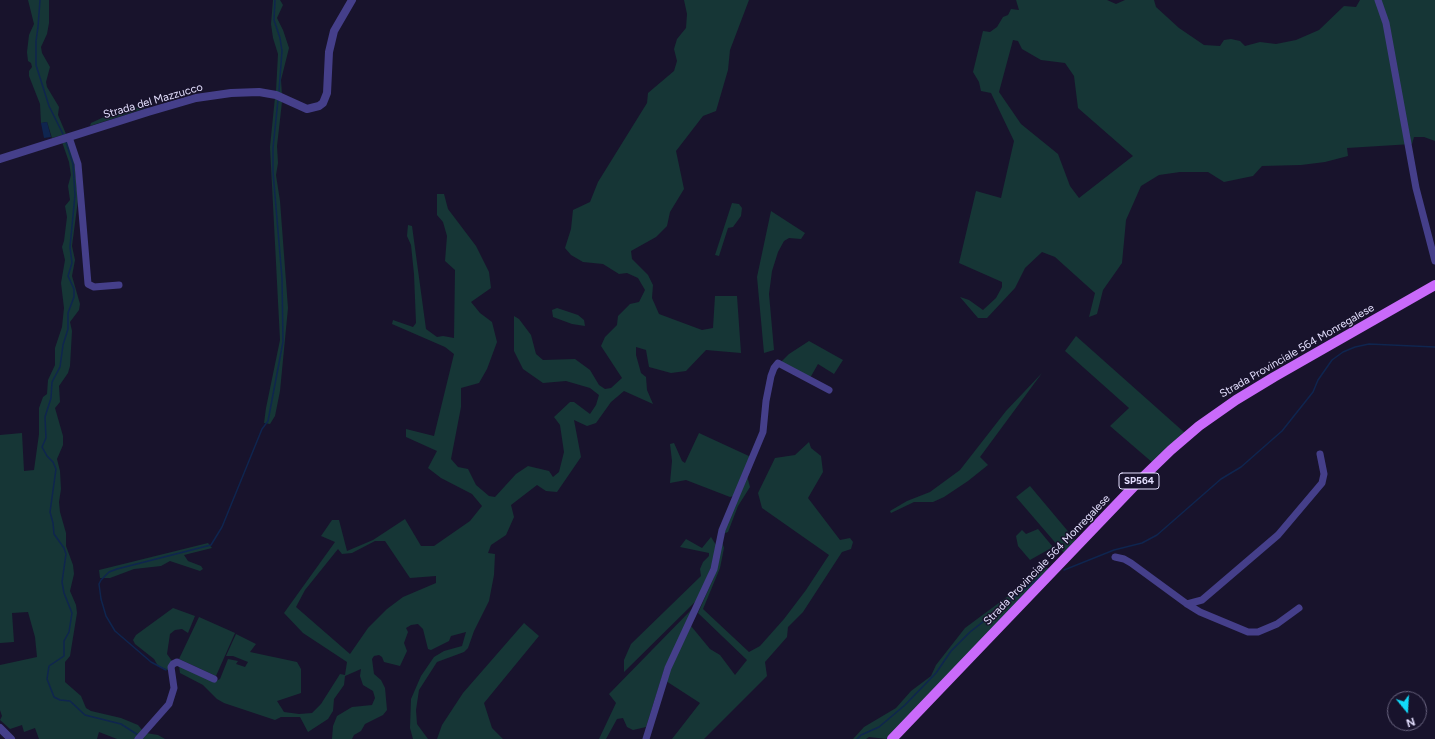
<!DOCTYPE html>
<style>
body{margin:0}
#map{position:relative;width:1435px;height:739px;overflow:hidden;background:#18132c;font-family:Figtree,sans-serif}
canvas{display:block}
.north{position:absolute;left:1387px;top:691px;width:40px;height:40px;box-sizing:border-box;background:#18132c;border:1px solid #6a6580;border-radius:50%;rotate:162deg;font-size:11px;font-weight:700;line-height:16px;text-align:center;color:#e4dffe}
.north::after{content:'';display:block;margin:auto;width:14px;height:18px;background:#11d9f8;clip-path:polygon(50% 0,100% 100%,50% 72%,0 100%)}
</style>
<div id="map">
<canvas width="1435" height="739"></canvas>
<div class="north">N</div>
</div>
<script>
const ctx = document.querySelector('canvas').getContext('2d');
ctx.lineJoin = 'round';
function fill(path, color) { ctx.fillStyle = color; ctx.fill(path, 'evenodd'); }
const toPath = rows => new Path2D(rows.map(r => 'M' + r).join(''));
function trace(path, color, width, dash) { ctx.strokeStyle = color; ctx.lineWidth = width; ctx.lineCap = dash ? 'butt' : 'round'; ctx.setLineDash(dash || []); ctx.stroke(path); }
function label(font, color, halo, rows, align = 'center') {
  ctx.font = font + ' Figtree,sans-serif'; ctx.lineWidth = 3; ctx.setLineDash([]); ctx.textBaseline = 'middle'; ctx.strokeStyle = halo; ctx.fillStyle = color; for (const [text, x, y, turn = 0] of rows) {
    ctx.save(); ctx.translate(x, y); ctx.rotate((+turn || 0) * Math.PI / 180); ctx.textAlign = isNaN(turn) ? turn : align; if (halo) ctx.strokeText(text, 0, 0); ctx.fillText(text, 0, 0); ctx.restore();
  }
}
fill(toPath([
 [28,0,49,0,49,23,47,34,41,47,42,53,50,67,46,82,47,87,59,107,58,115,66,134,52,138,47,122,41,123,40,104,29,76,29,71,32,67,31,63,28,61,27,52,29,35,34,24],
 [273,0,280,0,283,5,277,18,283,30,289,48,281,80,282,95,276,91,278,54,273,38,271,24],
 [684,0,749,0,730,50,728,70,716,111,703,116,676,151,684,189,670,212,667,226,656,237,631,251,632,259,648,275,653,285,652,298,659,314,702,330,713,328,715,296,737,296,741,353,706,350,686,371,671,373,649,367,646,350,636,347,636,355,641,373,646,377,647,390,653,404,624,391,611,402,596,423,587,426,574,420,581,457,557,492,546,491,537,485,511,505,514,517,506,535,491,545,488,553,495,554,494,575,489,601,474,631,468,648,464,652,437,662,419,690,416,710,417,724,428,739,413,739,410,728,411,699,421,676,434,657,444,651,462,646,466,632,451,636,449,641,431,650,428,649,423,629,418,624,411,625,406,628,408,632,404,643,407,651,400,666,384,662,382,657,379,655,374,656,372,659,374,674,381,680,385,688,387,710,383,715,365,724,361,731,354,735,352,739,332,739,333,726,337,716,352,707,372,705,375,698,373,691,363,685,360,676,361,669,345,676,344,685,334,699,333,711,328,719,308,732,300,717,281,717,275,720,224,703,217,699,203,685,180,673,179,666,214,682,220,679,228,659,238,661,236,664,245,667,248,662,233,656,226,656,236,634,256,644,250,652,297,662,301,669,301,693,277,701,284,712,299,714,312,713,321,704,340,674,345,675,347,662,303,633,284,613,335,542,321,536,332,520,339,520,347,551,373,540,405,519,421,546,434,546,470,521,482,506,472,494,441,478,428,468,437,451,406,437,406,429,434,436,454,354,445,347,392,324,393,320,413,327,416,323,414,274,411,245,407,236,408,225,412,226,426,329,437,337,443,336,454,338,455,270,445,261,447,236,443,222,437,215,437,194,444,194,448,209,476,246,489,272,491,288,471,302,480,313,492,322,497,342,487,369,479,383,461,388,461,407,451,459,458,467,468,469,476,485,489,496,495,497,516,474,528,466,549,471,553,477,559,472,564,452,560,425,554,417,570,402,574,402,590,414,596,405,599,395,590,388,566,381,543,383,523,369,514,351,514,316,519,319,531,335,536,354,543,360,575,359,590,370,599,385,605,389,611,388,622,378,601,346,605,337,617,325,618,316,630,304,639,302,645,290,638,278,627,273,619,274,603,264,583,262,571,255,565,248,571,229,573,210,590,202,598,182,647,103,648,93,674,71,677,61,674,49,677,39,686,28,687,14],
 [375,541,385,541,410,578,436,576,436,583,403,597,387,609,368,628,350,654,296,607,305,590,338,549,342,554,352,553],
 [1016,0,1107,0,1116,4,1125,0,1154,0,1156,7,1179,28,1204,45,1220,46,1224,40,1231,39,1240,41,1245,46,1260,42,1276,44,1296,40,1319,30,1344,6,1356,7,1360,0,1435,0,1435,141,1424,137,1414,137,1412,144,1347,148,1348,156,1325,162,1301,165,1262,166,1253,176,1224,182,1208,172,1180,172,1159,175,1141,186,1126,220,1122,263,1103,290,1097,314,1089,317,1095,293,1055,257,1042,252,1025,268,1015,288,987,318,978,318,960,297,969,300,983,310,996,298,1002,287,1002,282,959,263,976,191,1001,198,1014,141,991,93,981,91,979,82,973,72,983,31,990,32,997,27,1003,17,1008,15,1011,9,1019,10],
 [1013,40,1018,41,1022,49,1041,60,1065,63,1074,76,1078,108,1133,156,1079,198,1070,186,1058,154,1021,124,999,92],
 [275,97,283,101,282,102,277,146,278,163,276,175,280,201,288,308,280,391,275,416,270,424,264,423,266,408,280,340,270,147],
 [143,106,146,108,90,126,91,123,119,110,128,107,134,108],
 [68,140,74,157,78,200,72,246,75,260,72,276,80,304,79,310,70,322,72,331,70,366,68,373,59,386,60,402,55,408,63,436,63,445,57,459,60,471,61,489,59,502,60,512,66,533,66,546,73,565,74,574,70,591,76,605,77,613,70,656,65,662,65,682,81,696,86,708,91,711,121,718,138,725,143,731,135,739,117,739,99,732,97,739,39,739,35,728,24,732,22,725,10,729,0,720,2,716,0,710,0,665,37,657,35,637,28,612,12,613,14,642,0,643,0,435,22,433,24,471,34,470,39,434,39,408,43,397,47,394,48,380,55,365,55,348,62,327,64,308,61,283,65,260,62,247,64,241,67,217,65,206,70,200,68,186,71,175,69,162,62,142],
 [732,203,739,204,742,208,741,216,733,227,728,228,719,256,715,255],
 [771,211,805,233,801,239,789,238,784,241,778,252,772,271,769,294,774,350,764,353,757,277],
 [557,308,578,315,584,320,585,326,572,324,553,317,552,310],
 [1076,336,1185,433,1153,463,1110,426,1129,408,1065,351],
 [809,341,843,360,834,374,818,364,810,378,781,362,789,354],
 [1042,373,980,457,988,465,968,481,944,497,933,502,914,502,891,513,890,511,907,501,930,492,960,470,1006,411],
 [699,433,751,457,733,496,730,497,686,480,670,483,672,461,670,444,674,443,682,461,685,463],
 [809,442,811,448,821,456,823,472,808,498,840,540,850,538,853,542,851,549,842,552,803,612,788,627,787,637,765,662,767,676,704,739,672,739,700,703,666,681,671,667,691,626,710,649,720,655,735,675,747,660,698,613,714,577,722,542,724,548,720,568,703,609,749,652,760,646,784,619,806,590,829,555,762,508,758,493,775,458,795,455],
 [747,476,750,487,738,506,728,532,723,534],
 [1030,486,1077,542,1065,554,1016,497],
 [1038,529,1053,547,1030,560,1018,546,1016,536,1022,530,1026,534],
 [711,537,716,545,715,558,697,600,624,672,624,660,631,644,701,576,700,569,703,562,709,556,709,553,680,547,686,539,702,548],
 [208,543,212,548,184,555,188,561,201,566,203,569,200,571,170,561,161,566,134,569,110,578,100,578,99,570],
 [1046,568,1052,568,887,739,869,737,866,739,853,739,864,727,896,708,911,691,931,676,936,665,965,628],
 [694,607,664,670,646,727,633,730,627,727,623,718,617,719,606,739,599,739,616,703,609,694],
 [173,608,195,616,188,633,182,629,175,630,170,634,167,654,172,661,168,666,168,670,158,666,154,659,135,644,133,640,136,635],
 [199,617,235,633,216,676,179,659],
 [524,623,539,636,484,703,492,728,503,739,437,739,442,725,463,693],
 [146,733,158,735,165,739,140,739]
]), '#163636');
fill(toPath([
 [47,122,51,137,44,138,41,123]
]), '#0f254f');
trace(toPath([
 [40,0,38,27,36,41,36,65,49,106,64,136],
 [275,0,274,20,280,38,282,51,279,91],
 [66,142,73,164,75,195,70,247,72,263,68,276,74,289,74,297,68,313,68,329,63,345,60,367,52,382,51,398,45,417,46,438,42,447,47,456,53,462,56,469,50,512,53,523,54,534,64,548,66,554,62,582,64,593,72,613,69,632,64,641,64,656,49,666,47,679,54,697,60,700,70,701,85,715,121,724,138,735],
 [1064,570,1114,550,1142,543,1157,535,1221,479,1241,467,1282,431,1313,392,1318,380,1332,360,1343,352,1355,347,1369,344,1435,347],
 [166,670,151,662,115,631,106,616,101,599,99,584,101,580,109,572,117,569,211,545,222,527,262,429,268,421,283,342,282,278,273,172,273,148,278,100],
 [857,739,861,735,879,727,905,705,936,673,951,651,970,632,1040,577]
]), '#0f254f', 1.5);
trace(toPath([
 [1378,0,1386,23,1416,188,1435,261],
 [69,137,78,164,88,284,94,287,119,285],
 [1115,557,1124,559,1131,563,1187,604,1200,612,1248,632,1258,632,1277,624,1299,608],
 [1187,604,1202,600,1278,535,1322,483,1324,474,1320,454],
 [138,739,169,704,174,688,171,667,173,664,177,662,214,679],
 [646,739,668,668,714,569,722,530,763,432,766,401,771,376,774,368,778,363,829,390]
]), '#453f8a', 7);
trace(toPath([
 [0,159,148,112,196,98,231,93,259,92,276,95,307,109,319,106,323,103,327,93,329,52,334,31,352,0],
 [0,728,11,739]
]), '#453f8a', 8);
trace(toPath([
 [892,739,1140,480,1171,450,1199,426,1236,400,1274,377,1435,285]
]), '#c96afa', 10);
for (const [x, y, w] of [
 [1139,481,40]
]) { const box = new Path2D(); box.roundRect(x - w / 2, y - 8, w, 16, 3); ctx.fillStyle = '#18132c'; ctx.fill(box); trace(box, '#e4dffe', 1); }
label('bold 10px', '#e4dffe', null, [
 ["SP564",1139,481]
]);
label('11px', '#e4dffe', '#18132c', [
 ["Strada del Mazzucco",153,101,-16],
 ["Strada Provinciale 564 Monregalese",1297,351,-30],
 ["Strada Provinciale 564 Monregalese",1047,560,-46]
]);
</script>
